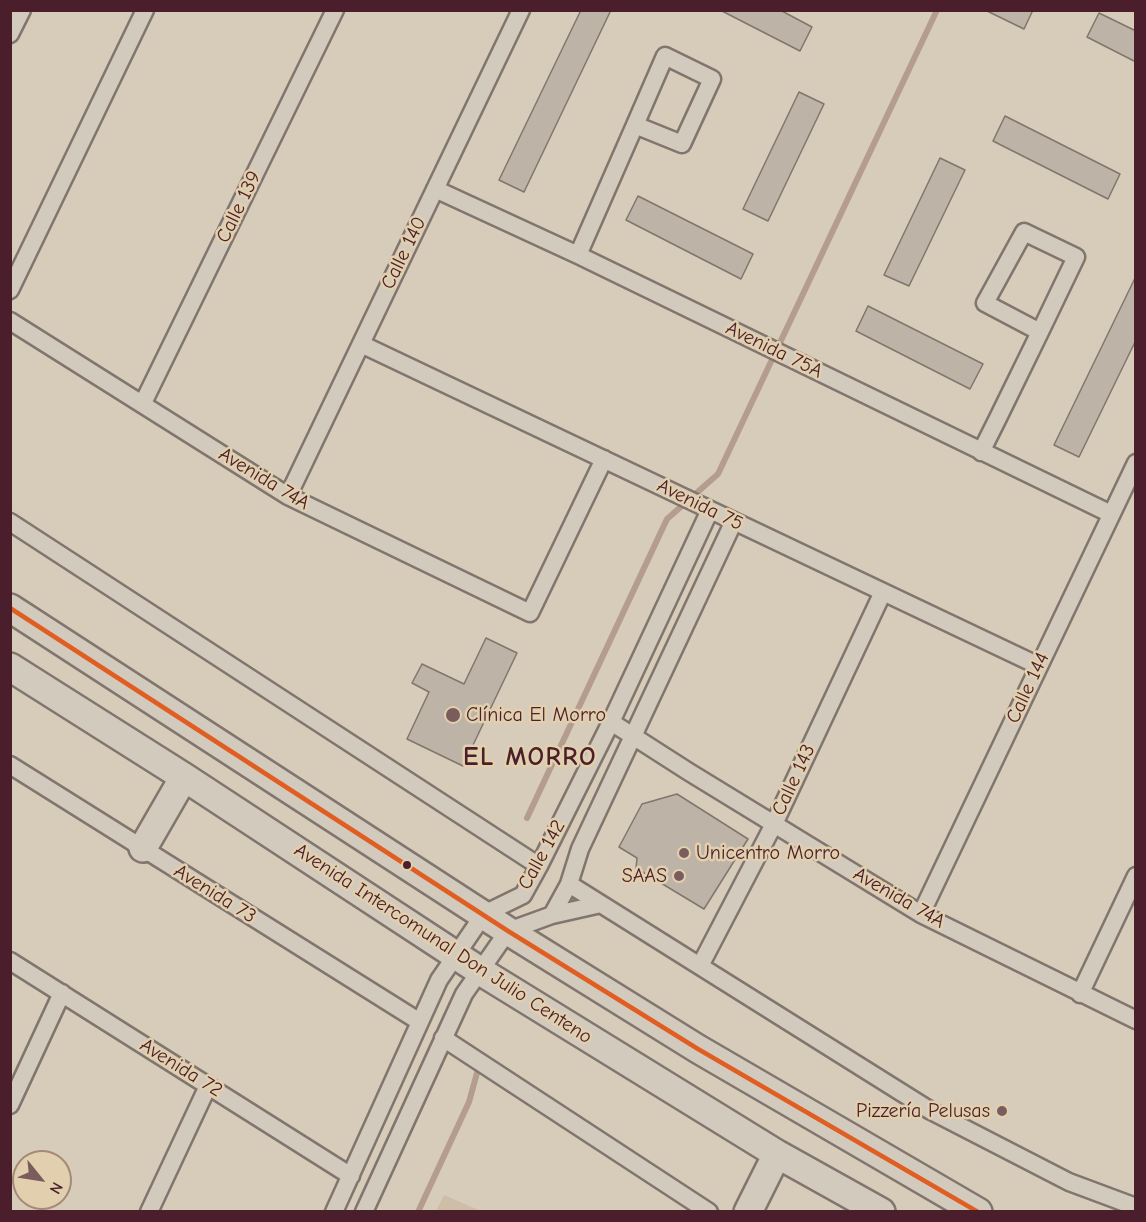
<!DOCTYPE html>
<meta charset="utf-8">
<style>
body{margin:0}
#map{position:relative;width:1146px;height:1222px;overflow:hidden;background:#d6ccb9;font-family:"Comic Neue",sans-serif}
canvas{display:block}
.frame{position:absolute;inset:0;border:12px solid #4a1f2b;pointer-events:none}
.north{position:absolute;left:12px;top:1150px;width:60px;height:60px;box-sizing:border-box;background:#e2cfad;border:2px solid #a58979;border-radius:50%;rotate:120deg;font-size:16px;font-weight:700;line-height:24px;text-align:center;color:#4a1f2b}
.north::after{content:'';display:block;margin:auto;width:21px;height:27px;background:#7b5c5d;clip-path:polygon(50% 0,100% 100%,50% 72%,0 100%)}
</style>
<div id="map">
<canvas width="1146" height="1222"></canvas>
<div class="frame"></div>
<div class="north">N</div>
</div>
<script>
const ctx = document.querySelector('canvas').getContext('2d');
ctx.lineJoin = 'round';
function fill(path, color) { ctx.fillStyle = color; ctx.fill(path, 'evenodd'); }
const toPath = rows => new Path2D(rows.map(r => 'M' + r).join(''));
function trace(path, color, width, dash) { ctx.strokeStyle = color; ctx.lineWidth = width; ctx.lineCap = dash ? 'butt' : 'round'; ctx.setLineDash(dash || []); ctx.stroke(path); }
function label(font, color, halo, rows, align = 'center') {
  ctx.font = font + ' "Comic Neue",sans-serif'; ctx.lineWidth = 5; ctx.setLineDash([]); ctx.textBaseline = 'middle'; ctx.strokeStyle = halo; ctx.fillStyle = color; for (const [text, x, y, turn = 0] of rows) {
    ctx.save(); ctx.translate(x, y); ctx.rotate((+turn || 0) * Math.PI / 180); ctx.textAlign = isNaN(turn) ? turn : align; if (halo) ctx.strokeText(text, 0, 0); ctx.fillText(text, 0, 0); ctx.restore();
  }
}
fill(toPath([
 [444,1195,481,1211,436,1211]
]), '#cfbea7');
trace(toPath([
 [527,818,667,519,718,474,937,10],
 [418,1212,469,1102,477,1073]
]), '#b49d8c', 6);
const building = toPath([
 [581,10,611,10,524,192,499,180,581,10],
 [720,10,780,10,812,27,800,51,720,10],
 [985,10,1033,10,1024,29,985,10],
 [1099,13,1136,31,1136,62,1087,37,1099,13],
 [799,92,824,104,768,221,743,209,799,92],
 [1005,116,1120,174,1108,199,993,141,1005,116],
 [940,158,965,170,909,286,884,275,940,158],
 [638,196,753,254,741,279,626,220,638,196],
 [1136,276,1136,340,1079,457,1054,445,1136,276],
 [868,306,983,364,970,389,856,331,868,306],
 [486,638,517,653,463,766,407,739,429,692,412,683,422,664,464,684,486,638],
 [677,794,748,839,704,909,636,868,637,858,619,847,642,804,677,794]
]);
fill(building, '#bdb4a7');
trace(building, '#81756e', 1.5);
const street = toPath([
 [10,34,22,10],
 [435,189,578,255,1111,514],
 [578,255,635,125,665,56,712,79,682,144,635,125],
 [10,290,145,10],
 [10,321,288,496,530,613,604,459],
 [361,344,1039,666],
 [143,403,335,10],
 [981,452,998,418,1040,332,1076,257,1024,232,985,303,1040,332],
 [288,496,521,10],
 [10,522,539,866],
 [611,722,689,772,921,914,1136,1020],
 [10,765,420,1022],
 [569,884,931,1111,1069,1182,1136,1207],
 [921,914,1136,463],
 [552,915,569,884,580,849,734,521],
 [10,961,351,1176],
 [700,966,774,824,883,592],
 [1080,994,1136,876],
 [443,1038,709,1212],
 [10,1105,62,993],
 [149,1212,208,1086],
 [334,1212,439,980,484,914,523,895,539,866,611,722,710,510],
 [364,1212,464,994,508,931,552,915,601,904]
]);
const primary = toPath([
 [10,608,508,931,698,1049,978,1212],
 [10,667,184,777,480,971,777,1154,881,1212],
 [143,848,184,777],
 [748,1212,777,1154]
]);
trace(street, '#81756e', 21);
trace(primary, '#81756e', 32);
trace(street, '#d2cabd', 16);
trace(primary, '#d2cabd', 27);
trace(toPath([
 [10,608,508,931,698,1049,978,1212]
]), '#e15e23', 4.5);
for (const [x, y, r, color] of [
 [453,715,8,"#7b5c5d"],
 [684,853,6,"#7b5c5d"],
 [407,865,5,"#4a1f2b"],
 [679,876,6,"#7b5c5d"],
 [1002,1111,6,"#7b5c5d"]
]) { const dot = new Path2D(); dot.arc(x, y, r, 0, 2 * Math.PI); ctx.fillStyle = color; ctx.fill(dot); trace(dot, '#e2cfad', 2); }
label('20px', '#4a1f2b', '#e2cfad', [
 ["Calle 139",239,207,-64],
 ["Calle 140",404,253,-64],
 ["Avenida 75A",774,350,26],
 ["Avenida 74A",264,479,31],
 ["Avenida 75",700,505,26],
 ["Calle 144",1028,688,-65],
 ["Calle 143",794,780,-65],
 ["Calle 142",542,855,-61],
 ["Avenida 73",215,894,32],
 ["Avenida 74A",899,898,30],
 ["Avenida Intercomunal Don Julio Centeno",443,944,33],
 ["Avenida 72",181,1068,32]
]);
label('20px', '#4a1f2b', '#e2cfad', [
 ["Clínica El Morro",466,715],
 ["Unicentro Morro",696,853],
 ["SAAS",667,876,"right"],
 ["Pizzería Pelusas",990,1111,"right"]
], 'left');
ctx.letterSpacing = '1.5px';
label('bold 26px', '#4a1f2b', '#e2cfad', [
 ["EL MORRO",530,758]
]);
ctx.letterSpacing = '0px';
</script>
